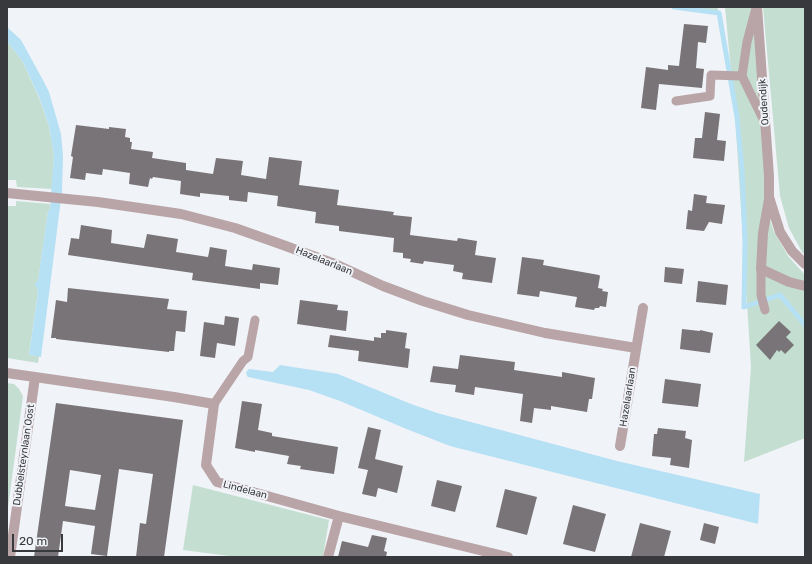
<!DOCTYPE html>
<style>
body{margin:0}
#map{position:relative;width:812px;height:564px;overflow:hidden;background:#f0f3f8;font-family:Rubik,sans-serif}
canvas{display:block}
.frame{position:absolute;inset:0;border:8px solid #38393c;pointer-events:none}
.scale{position:absolute;left:12px;top:534px;width:51px;height:18px;box-sizing:border-box;border:2px solid #38393c;border-top:0;padding-left:5px;font-size:12px;line-height:14px;white-space:nowrap;color:#38393c;-webkit-text-stroke:3px #f0f3f8;paint-order:stroke}
</style>
<div id="map">
<canvas width="812" height="564"></canvas>
<div class="frame"></div>
<div class="scale">20 m</div>
</div>
<script>
const ctx = document.querySelector('canvas').getContext('2d');
ctx.lineJoin = 'round';
function fill(path, color) { ctx.fillStyle = color; ctx.fill(path, 'evenodd'); }
const toPath = rows => new Path2D(rows.map(r => 'M' + r).join(''));
function trace(path, color, width, dash) { ctx.strokeStyle = color; ctx.lineWidth = width; ctx.lineCap = dash ? 'butt' : 'round'; ctx.setLineDash(dash || []); ctx.stroke(path); }
function label(font, color, halo, rows, align = 'center') {
  ctx.font = font + ' Rubik,sans-serif'; ctx.lineWidth = 4; ctx.setLineDash([]); ctx.textBaseline = 'middle'; ctx.strokeStyle = halo; ctx.fillStyle = color; for (const [text, x, y, turn = 0] of rows) {
    ctx.save(); ctx.translate(x, y); ctx.rotate((+turn || 0) * Math.PI / 180); ctx.textAlign = isNaN(turn) ? turn : align; if (halo) ctx.strokeText(text, 0, 0); ctx.fillText(text, 0, 0); ctx.restore();
  }
}
fill(toPath([
 [681,7,717,7,719,13],
 [725,7,758,7,767,211,774,232,788,256,805,275,805,438,744,462,751,367,735,114],
 [763,7,805,7,805,255,802,252,789,228,780,196],
 [7,41,23,62,40,100,49,126,54,155,52,189,17,187,16,180,7,180],
 [16,201,50,204,50,209,48,212,38,282,36,282,38,292,29,355,39,356,38,363,7,358,7,206,16,206],
 [7,383,14,384,19,389,23,396,7,515],
 [193,485,329,520,323,557,237,557,183,550]
]), '#c4dfd1');
fill(toPath([
 [7,27,21,40,44,82,49,92,61,134,63,156,62,191,41,357,29,355,38,292,37,287,35,286,36,282,38,281,48,212,50,209,54,155,49,126,40,99,23,62,7,41],
 [280,365,338,374,411,404,437,413,617,461,760,494,758,524,450,446,409,430,340,401,309,390,248,377,247,376,246,372,249,369,273,372]
]), '#b6e0f4');
trace(toPath([
 [674,7,719,13,737,117,742,169,745,241,744,307,780,295,805,325]
]), '#b6e0f4', 5);
fill(toPath([
 [684,24,708,26,706,43,698,42,696,68,704,69,702,88,659,84,656,110,641,108,646,67,668,70,668,65,679,66],
 [705,112,720,114,717,140,726,141,724,161,693,158,695,138,702,138],
 [76,125,109,129,109,127,126,129,125,137,130,138,130,142,132,142,131,149,153,152,152,158,186,163,186,170,213,174,216,158,243,161,241,175,266,179,269,157,302,161,299,185,339,190,337,205,394,212,393,215,412,217,410,235,457,241,458,238,477,241,475,255,496,258,492,283,462,279,463,273,453,271,454,265,424,261,423,264,410,262,411,259,403,258,403,253,393,252,394,238,339,231,339,226,315,223,316,212,277,206,278,196,248,192,247,202,229,200,229,196,200,193,200,197,180,194,181,181,153,177,152,179,150,178,148,187,129,184,130,173,103,169,102,175,86,173,85,180,70,178,73,157,71,156],
 [694,194,707,196,706,203,725,205,722,224,709,222,704,231,686,229,688,210,692,211],
 [81,225,112,230,111,243,144,248,147,234,178,239,176,252,208,257,210,247,227,250,225,266,252,270,253,264,280,268,278,285,260,283,260,289,192,280,193,273,68,255,71,238,79,239],
 [522,257,544,260,543,265,599,275,600,276,598,288,603,289,602,291,608,292,606,307,600,306,599,308,595,308,594,310,575,307,577,297,540,291,539,297,517,294],
 [665,267,684,269,682,284,664,282],
 [698,281,728,285,726,305,696,302],
 [68,288,169,299,167,309,187,311,185,332,176,331,174,351,169,351,169,352,56,339,56,338,51,338,56,300,67,302],
 [300,300,338,305,337,310,348,311,346,331,297,324],
 [225,316,239,318,235,346,217,343,215,358,200,356,204,322,224,325],
 [779,321,791,332,786,337,794,345,785,354,781,350,779,352,777,350,770,360,756,345],
 [682,329,700,331,700,330,713,333,710,353,680,349],
 [386,330,407,333,405,348,410,349,408,368,358,361,359,351,328,347,330,335,374,341,374,337,381,338,381,333,386,333],
 [460,355,515,362,514,370,562,377,562,372,595,378,592,399,589,399,587,412,551,406,551,410,534,408,532,423,520,421,523,394,475,387,474,395,455,392,456,385,430,382,433,366,458,369],
 [665,379,701,384,698,407,662,403],
 [242,401,262,404,258,430,272,433,272,436,338,447,334,474,300,469,301,466,287,464,289,456,255,450,255,452,235,448],
 [56,403,183,420,164,557,136,557,140,523,146,524,153,474,119,469,107,556,91,554,95,526,63,521,58,557,34,557],
 [70,470,101,475,95,510,65,506],
 [368,427,381,430,375,459,403,466,397,493,378,488,376,497,362,494,368,470,358,468],
 [658,428,686,431,685,438,692,440,689,468,670,465,671,458,652,456,654,434,657,434],
 [437,480,462,486,455,512,431,506],
 [505,489,537,497,527,535,496,527],
 [573,505,606,514,595,552,563,544],
 [640,523,671,531,664,557,631,557],
 [704,523,719,527,715,544,700,540],
 [372,535,387,538,384,551,387,552,386,557,338,557,342,541,368,547]
]), '#797477');
trace(toPath([
 [756,8,747,42,742,76,764,121],
 [676,101,710,96,711,75,742,76],
 [761,269,761,295,765,310],
 [214,404,243,361,248,357,255,320]
]), '#b9a5a7', 9);
trace(toPath([
 [757,7,769,176,769,197,780,232,792,251,805,264],
 [7,193,98,202,181,214,235,228,283,245,335,264,383,286,423,301,468,315,545,333,636,348],
 [769,199,763,233,761,269,789,282,805,286],
 [7,373,174,397,214,404,206,465,217,482,339,516,508,557],
 [620,446,643,308],
 [10,557,35,377],
 [328,557,339,516]
]), '#b9a5a7', 10);
label('10px', '#38393c', '#f0f3f8', [
 ["Oudendijk",764,102,-94],
 ["Hazelaarlaan",324,261,22],
 ["Hazelaarlaan",628,397,-81],
 ["Dubbelsteynlaan Oost",24,455,-82],
 ["Lindelaan",245,490,15]
]);
</script>
